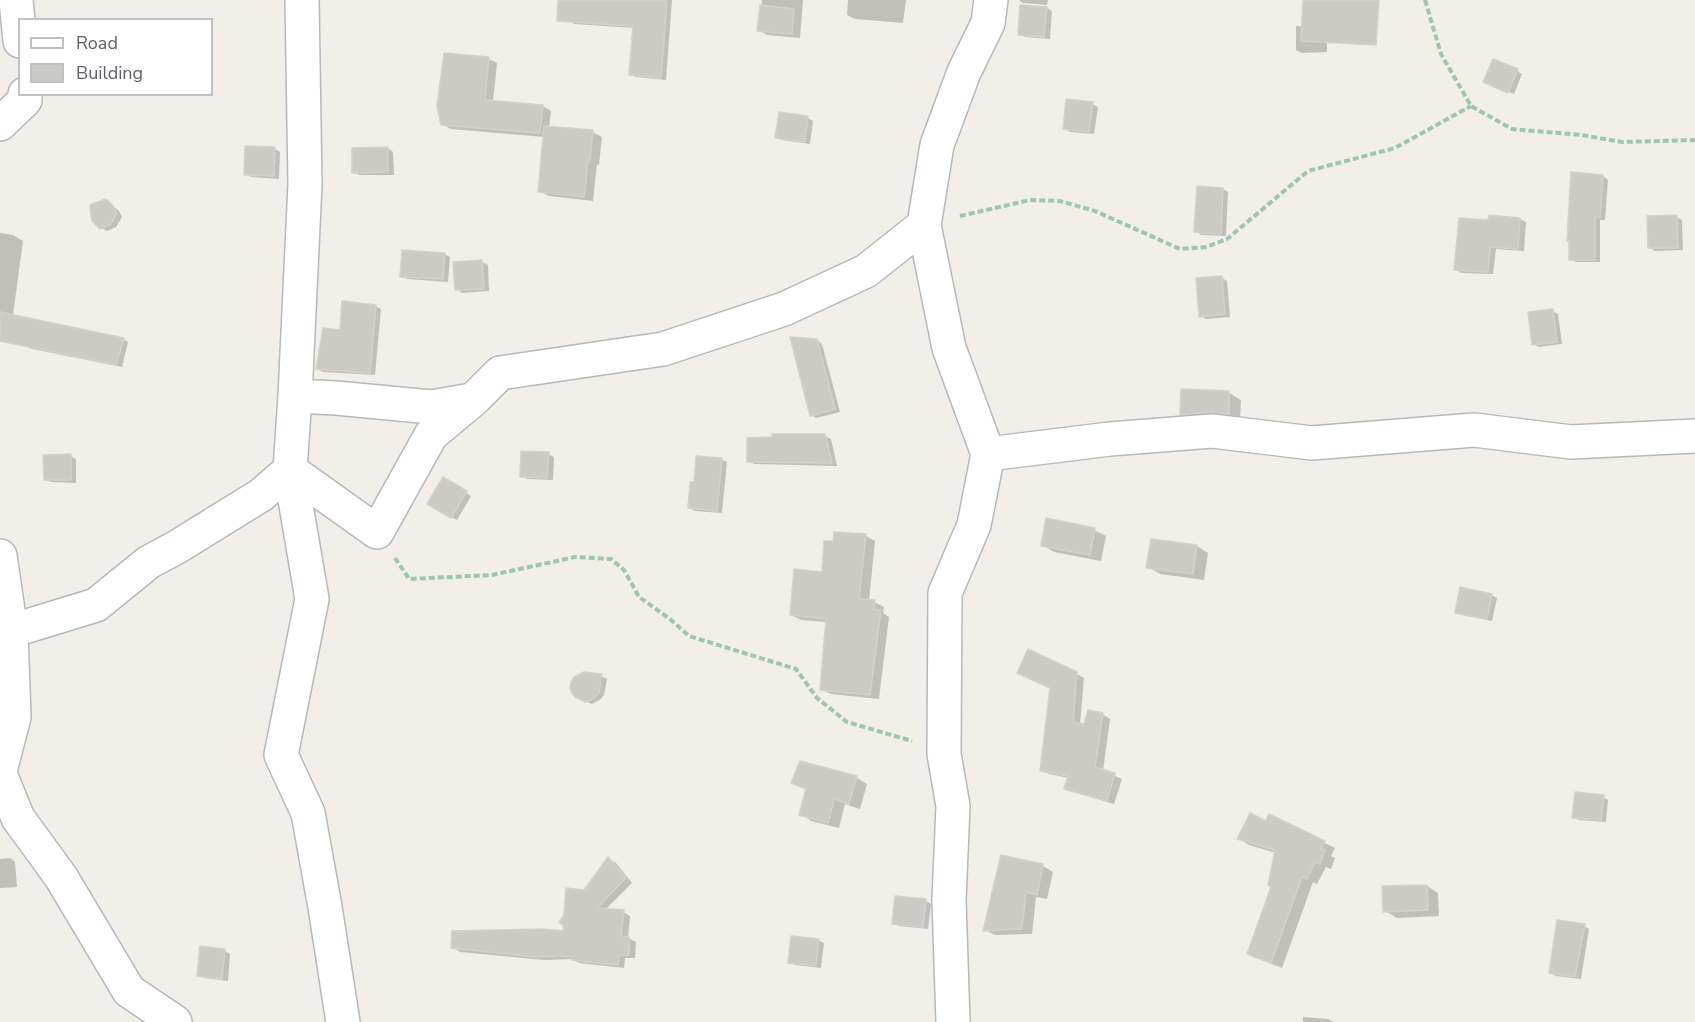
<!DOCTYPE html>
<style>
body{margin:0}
#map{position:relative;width:1695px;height:1022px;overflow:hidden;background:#f1efe8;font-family:"Nunito Sans",sans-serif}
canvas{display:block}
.legend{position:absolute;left:18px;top:18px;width:195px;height:78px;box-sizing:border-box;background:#fff;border:2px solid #bfc1c3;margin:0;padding:8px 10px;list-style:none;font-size:18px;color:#5f6368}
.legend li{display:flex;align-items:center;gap:12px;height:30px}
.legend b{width:30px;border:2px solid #bfc1c3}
</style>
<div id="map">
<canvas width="1695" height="1022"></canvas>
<ul class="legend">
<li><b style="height:8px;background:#fff"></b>Road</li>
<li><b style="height:16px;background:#cccac5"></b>Building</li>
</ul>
</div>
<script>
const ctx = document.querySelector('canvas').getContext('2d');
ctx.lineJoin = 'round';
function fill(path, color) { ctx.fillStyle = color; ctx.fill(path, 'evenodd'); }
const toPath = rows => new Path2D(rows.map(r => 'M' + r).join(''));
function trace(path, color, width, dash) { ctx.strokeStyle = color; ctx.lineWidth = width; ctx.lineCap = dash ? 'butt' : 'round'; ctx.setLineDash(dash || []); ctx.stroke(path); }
fill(toPath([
 [570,0,672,0,666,80,636,77,630,74,635,28,574,24,569,20],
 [762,0,803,0,800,38,767,35,759,30],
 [848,0,906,0,903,23,855,19,847,15],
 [1019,0,1048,0,1047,5,1023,3],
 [1047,8,1052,11,1050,39,1025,37,1019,34],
 [1296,26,1315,27,1327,36,1327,52,1302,53,1296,50],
 [489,59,497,63,493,102,543,106,551,111,549,128,592,132,602,137,599,165,597,164,593,201,549,196,539,191,544,137,451,129,442,124],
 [1517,71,1522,74,1514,94,1491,85],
 [1092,104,1098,107,1094,134,1070,132,1064,128],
 [808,118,813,121,810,144,782,140,777,137],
 [388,148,393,152,394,175,359,175,354,172],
 [275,149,280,152,279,179,251,177,245,174],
 [1603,176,1608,180,1605,220,1600,220,1600,262,1576,262,1571,259],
 [1223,189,1228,192,1226,236,1201,235,1196,231],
 [106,200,119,211,122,217,116,227,107,231,101,228],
 [1490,217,1520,219,1526,222,1524,251,1496,249,1493,274,1461,273,1456,269,1490,222],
 [1676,217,1682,220,1683,250,1655,251,1650,248],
 [0,233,13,235,23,241,11,330,0,329],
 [444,254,450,257,448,282,407,279,402,276],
 [482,262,488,265,489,291,462,293,457,289],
 [1222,278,1227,281,1230,317,1206,319,1201,316],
 [375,306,381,309,375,375,323,372,317,369],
 [1552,311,1558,314,1562,344,1539,347,1533,344],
 [123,339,128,342,122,367,32,349,26,346],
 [817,340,822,344,840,412,816,418,811,415],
 [1229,393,1241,400,1240,420,1193,421,1181,414],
 [825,436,831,439,837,466,754,464,749,461,773,439],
 [548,454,554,457,553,480,527,479,521,476],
 [70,456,76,459,76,483,51,482,45,479],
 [721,459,727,462,722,513,695,511,689,508],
 [443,479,471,496,457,520,429,503],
 [1094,530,1106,536,1101,561,1054,552,1043,545],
 [866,536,875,541,869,601,874,602,884,607,883,613,889,617,879,699,831,694,821,689,827,622,801,620,791,615,823,574,834,543],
 [1197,546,1208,553,1204,580,1160,574,1148,567],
 [1491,595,1497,598,1492,621,1462,615,1456,612],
 [1077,674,1084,678,1080,725,1085,725,1102,714,1110,719,1103,771,1122,779,1114,804,1073,792,1066,788,1069,778,1049,774,1042,770],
 [601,676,607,679,604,695,601,699,592,704,582,700],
 [801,763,857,778,867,784,860,809,845,804,839,828,811,821,801,814,807,790,793,782],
 [1603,797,1608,800,1606,822,1579,820,1574,817],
 [1270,816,1335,848,1331,856,1335,858,1331,869,1326,867,1317,884,1313,882,1282,968,1259,959,1249,953,1273,886,1276,853,1249,845,1239,839,1267,824],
 [1002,857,1043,866,1053,872,1047,899,1036,897,1032,934,995,935,985,930],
 [10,858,15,862,17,887,0,888,0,859],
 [609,859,616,863,632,883,605,910,623,912,630,916,628,938,636,942,635,958,625,958,624,968,579,963,572,959,544,960,460,952,453,947,565,933,584,891],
 [1427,886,1438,893,1439,916,1397,918,1385,911],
 [926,901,931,904,928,929,899,926,893,923],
 [1584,926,1589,929,1581,979,1556,976,1551,973],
 [818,940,824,943,821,968,795,965,790,962],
 [201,948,225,951,230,954,228,981,204,978,198,975],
 [1303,1017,1328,1019,1334,1022,1303,1022]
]), '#0003');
const building = toPath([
 [558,0,667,0,661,78,629,75,633,26,557,21,558,0],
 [1303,0,1379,0,1376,45,1301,41,1303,0],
 [760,5,794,9,792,34,757,31,760,5],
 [1020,5,1047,7,1044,37,1018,35,1020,5],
 [444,53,489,57,485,100,543,105,540,133,441,125,437,106,444,53],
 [1493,59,1518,69,1508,93,1483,82,1493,59],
 [1066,99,1093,102,1089,132,1063,129,1066,99],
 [779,112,808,116,805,142,775,138,779,112],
 [544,126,593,130,590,160,588,160,584,197,538,192,544,126],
 [245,146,275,147,274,176,244,175,245,146],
 [388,147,388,172,352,173,352,148,388,147],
 [1571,172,1603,175,1600,218,1595,217,1595,260,1569,260,1569,241,1567,241,1571,172],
 [1197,186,1223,188,1221,234,1194,232,1197,186],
 [106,199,113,206,117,213,111,224,100,229,92,221,91,216,90,205,106,199],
 [1489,215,1520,218,1518,249,1490,247,1488,272,1454,270,1459,218,1488,220,1489,215],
 [1677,215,1678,248,1648,248,1647,216,1677,215],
 [402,250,445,253,443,279,400,277,402,250],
 [482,260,484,289,455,290,453,262,482,260],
 [1222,276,1225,314,1199,317,1196,278,1222,276],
 [342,301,376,305,370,373,316,369,323,328,340,330,342,301],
 [1553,309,1557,342,1532,345,1528,312,1553,309],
 [0,312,124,338,116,365,0,341,0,312],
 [790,337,817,339,835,409,810,416,790,337],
 [1181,389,1229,391,1229,414,1211,412,1180,415,1181,389],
 [772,434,825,434,832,463,747,462,747,438,772,437,772,434],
 [521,451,549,452,547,478,520,477,521,451],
 [71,454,71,480,44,480,43,455,71,454],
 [696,456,722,458,717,511,688,508,690,482,694,482,696,456],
 [443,477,467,491,451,518,427,504,443,477],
 [1046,518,1095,528,1090,555,1041,546,1046,518],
 [834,532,866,534,859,599,875,600,874,609,881,610,870,695,820,690,826,619,790,615,794,569,822,572,824,541,833,541,834,532],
 [1151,539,1197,545,1193,574,1146,568,1151,539],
 [1460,587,1492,594,1487,619,1455,613,1460,587],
 [1028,649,1077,672,1073,722,1084,724,1088,710,1103,713,1095,767,1115,773,1107,801,1064,789,1068,776,1040,771,1050,688,1017,673,1028,649],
 [584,672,602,674,599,692,596,697,586,702,575,697,572,693,570,688,571,682,574,677,584,672],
 [800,761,857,776,849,804,834,799,828,823,799,815,806,789,791,783,800,761],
 [1575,792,1604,795,1601,820,1572,818,1575,792],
 [1250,813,1266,821,1269,814,1325,841,1321,849,1325,850,1320,864,1315,862,1307,879,1302,877,1271,963,1247,954,1271,887,1268,885,1275,850,1237,839,1250,813],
 [1001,855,1043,864,1037,895,1026,892,1022,929,983,931,1001,855],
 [608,857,626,878,597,908,624,910,621,936,629,937,629,955,619,955,618,965,571,960,571,956,536,957,451,948,452,931,542,929,563,931,564,926,559,922,564,915,566,888,584,890,608,857],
 [1427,885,1428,910,1383,912,1382,886,1427,885],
 [895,896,926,899,923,927,892,924,895,896],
 [1557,920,1585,924,1575,977,1549,973,1557,920],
 [791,936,819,939,816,966,788,963,791,936],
 [200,946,225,949,222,979,197,976,200,946]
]);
fill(building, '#cccac5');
trace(building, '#d6d1c6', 1.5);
const street = toPath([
 [16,0,20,41],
 [302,0,305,184,295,396,290,470,312,599,281,755,308,813,325,907,343,1022],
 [0,124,25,100,25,94],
 [924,225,949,348,988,454,974,525,945,593,944,754,953,806,949,900,953,1022],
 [295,396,336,398,431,407,472,400],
 [988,454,1110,439,1212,431,1312,443,1474,430,1571,442,1695,436],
 [0,556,11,631,14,717,0,771],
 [11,631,96,605,149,562,177,547,261,495,290,470,377,532,431,435,474,399,500,373,663,349,784,309,866,271,924,225,937,145,964,72,988,23,991,0],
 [0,774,18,818,61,877,129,991,175,1022]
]);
trace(street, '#b5b8bc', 36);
trace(toPath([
 [1425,0,1441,54,1471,106,1512,129,1582,135,1622,142,1695,140],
 [960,216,1030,200,1060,201,1095,211,1180,249,1206,247,1227,239,1308,171,1395,148,1471,106],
 [395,558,409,579,492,575,575,557,611,559,624,570,639,597,670,619,689,636,796,669,817,698,847,722,912,741]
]), '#9cc7a9', 4, [6, 3]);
trace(street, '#fff', 33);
</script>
